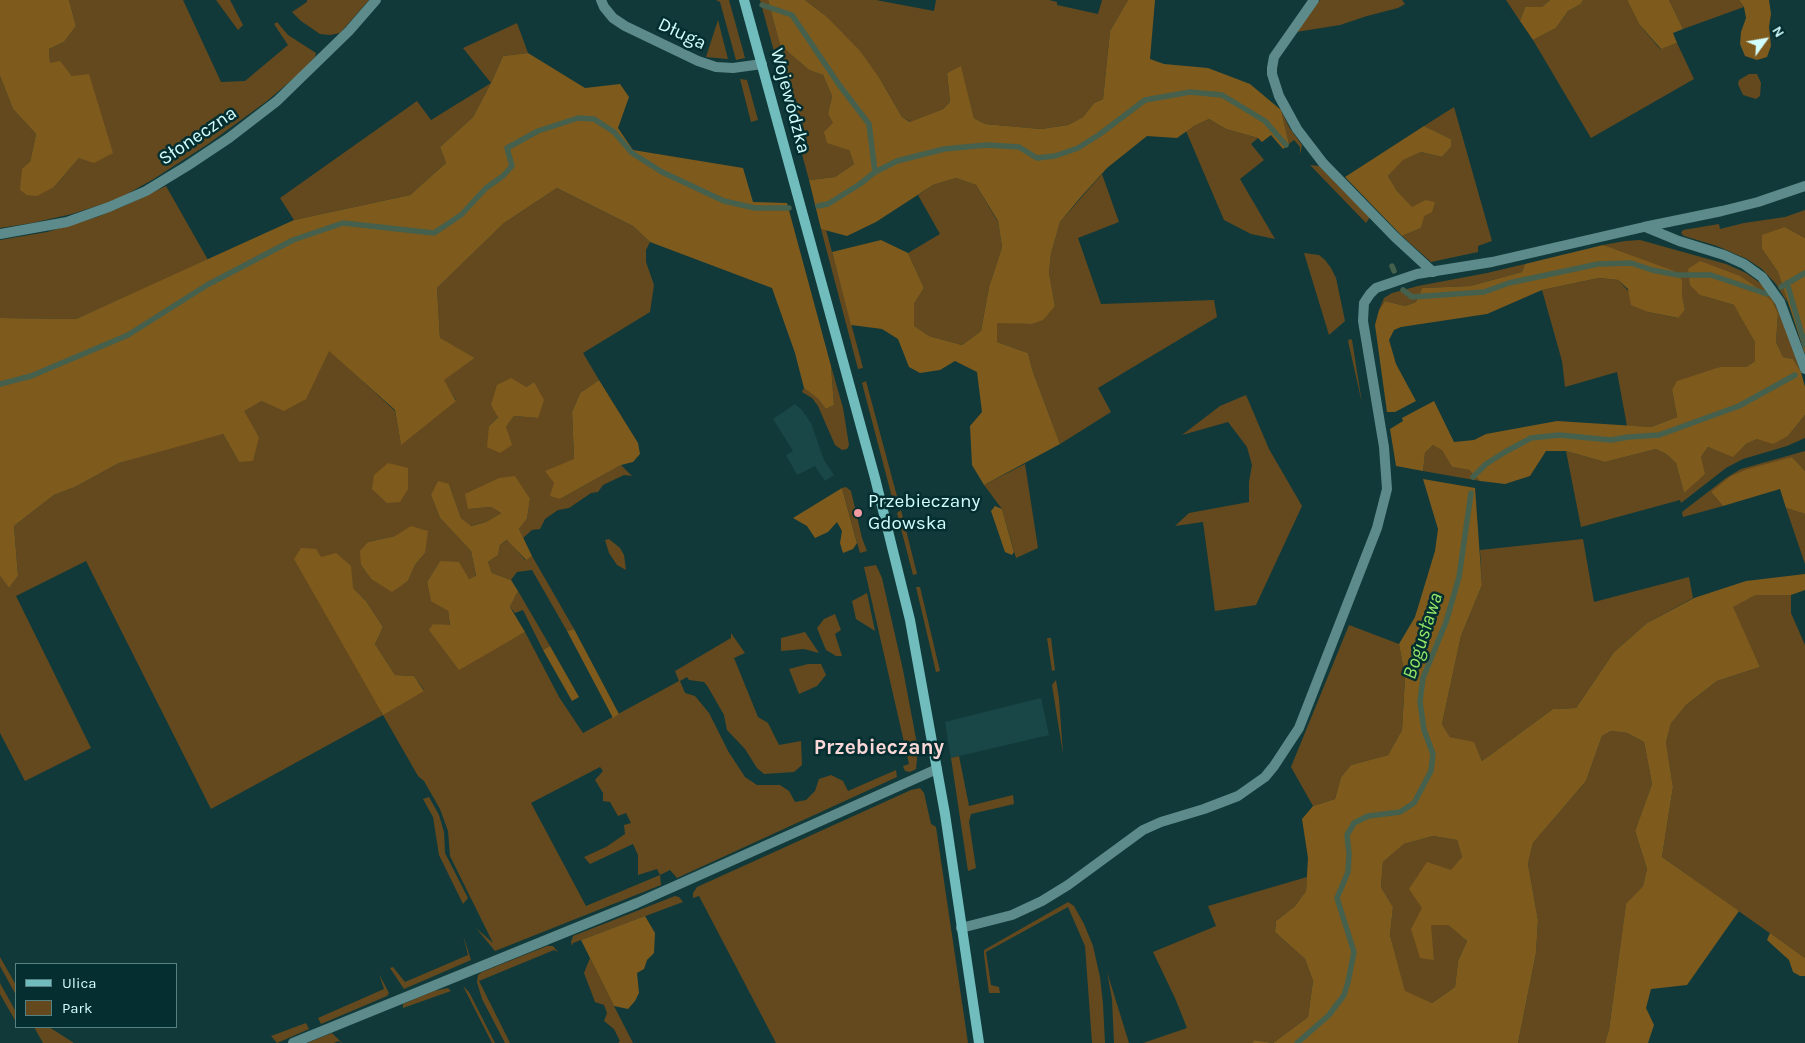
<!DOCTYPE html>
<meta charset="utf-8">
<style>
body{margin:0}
#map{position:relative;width:1805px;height:1043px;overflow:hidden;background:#113939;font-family:Karla,sans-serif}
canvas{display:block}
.legend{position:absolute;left:15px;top:963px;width:162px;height:65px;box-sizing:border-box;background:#042e2f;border:1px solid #568181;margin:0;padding:6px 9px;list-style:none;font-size:15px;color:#d2fdfd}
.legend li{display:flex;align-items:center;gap:10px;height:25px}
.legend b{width:25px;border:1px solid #568181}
.north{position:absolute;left:1740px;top:15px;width:50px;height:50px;-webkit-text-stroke:4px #042e2f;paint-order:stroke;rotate:58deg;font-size:14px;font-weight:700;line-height:20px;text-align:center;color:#d2fdfd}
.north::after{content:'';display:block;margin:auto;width:18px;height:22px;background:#d2fdfd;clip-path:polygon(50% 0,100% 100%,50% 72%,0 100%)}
</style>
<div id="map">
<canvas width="1805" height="1043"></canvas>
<ul class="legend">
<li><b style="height:6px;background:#71bcbd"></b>Ulica</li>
<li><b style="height:14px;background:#64491e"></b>Park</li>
</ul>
<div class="north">N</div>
</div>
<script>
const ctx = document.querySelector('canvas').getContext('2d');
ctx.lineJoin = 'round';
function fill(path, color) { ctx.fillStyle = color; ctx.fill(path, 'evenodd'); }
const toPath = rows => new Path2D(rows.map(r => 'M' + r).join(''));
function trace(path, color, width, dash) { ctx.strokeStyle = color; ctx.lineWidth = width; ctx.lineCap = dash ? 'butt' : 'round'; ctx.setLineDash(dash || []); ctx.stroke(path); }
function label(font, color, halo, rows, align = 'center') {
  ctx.font = font + ' Karla,sans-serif'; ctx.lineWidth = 5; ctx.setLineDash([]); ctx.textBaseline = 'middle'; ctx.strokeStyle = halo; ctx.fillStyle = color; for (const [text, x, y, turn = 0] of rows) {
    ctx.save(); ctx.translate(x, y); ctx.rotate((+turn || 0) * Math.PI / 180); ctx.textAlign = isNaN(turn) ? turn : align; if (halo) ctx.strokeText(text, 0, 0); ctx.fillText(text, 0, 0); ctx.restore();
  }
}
fill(toPath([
 [795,404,802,410,811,423,824,460,834,475,825,481,815,466,797,475,786,455,793,451,773,419],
 [1041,698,1049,735,951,758,945,722]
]), '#194646');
fill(toPath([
 [69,0,183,0,221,82,245,81,288,45,274,24,277,22,288,35,316,53,315,57,300,73,267,101,208,144,152,180,118,199,72,214,32,223,0,228,0,76,13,109,36,134,30,162,54,187,79,158,72,76,60,62,50,64,49,49,64,42,76,26],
 [216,0,230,0,243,25,238,30],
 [307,0,369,0,340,33,330,35,320,34,301,21,292,12,307,2],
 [716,0,729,0,745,58,736,60,720,2],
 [760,0,768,0,780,45,809,70,823,75,832,96,828,114,849,150,854,164,835,177,809,180],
 [805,0,876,0,934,11,936,0,1049,0,1057,2,1057,5,1098,14,1102,0,1128,0,1110,31,1103,99,1094,103,1083,117,1068,125,1041,129,985,124,974,118,961,67,947,73,950,102,943,109,911,122,902,117,880,79,826,16],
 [1320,0,1402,0,1405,4,1398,8,1367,16,1340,25,1296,32],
 [1506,0,1550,0,1542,7,1525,7,1520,21],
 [1583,0,1627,0,1639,24,1660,49,1677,43,1694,79,1591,138,1533,40,1556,28,1568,11,1581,4],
 [1669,0,1739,0,1744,7,1683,29],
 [718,20,728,59,706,57],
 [517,23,528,53,503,56,491,83,473,117,440,147,446,163,410,195,294,220,280,198,417,101,431,120,491,83,463,48],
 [1749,74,1757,74,1761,83,1760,96,1756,99,1743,95,1738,84,1739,80],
 [740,79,747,80,758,120,751,122],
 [1454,107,1492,241,1478,246,1478,252,1431,262,1402,236,1421,228,1425,200,1412,208,1397,191,1388,176,1402,160,1421,152,1442,157,1451,147,1451,139,1424,126],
 [1281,110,1289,127,1302,145,1300,155,1300,147,1294,140,1289,144],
 [1209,119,1226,129,1258,138,1251,144,1264,160,1240,179,1275,239,1251,234,1224,220,1186,131,1194,126],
 [1310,165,1319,166,1370,217,1366,223],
 [1102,174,1119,222,1078,238,1101,304,1214,300,1217,317,1098,388,1111,412,1060,444,1033,372,1028,353,997,342,997,322,1032,324,1055,306,1049,273,1051,254,1060,222],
 [956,178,976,185,998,222,1002,247,989,287,981,331,962,345,929,336,913,326,914,304,924,288,908,253,940,234,918,195,933,185],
 [166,186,208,260,76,319,0,318,0,240,47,232,97,217,131,203],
 [557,188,633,226,650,242,646,250,646,262,654,285,650,312,583,353,599,380,580,393,572,412,574,459,554,483,560,499,621,465,632,476,624,475,603,485,598,492,591,493,569,508,558,510,545,519,540,529,532,530,523,538,519,529,527,519,530,499,468,509,491,507,501,513,486,522,470,526,461,518,449,484,431,495,440,518,471,551,476,577,469,579,440,561,427,582,431,600,448,611,450,626,433,624,498,647,525,632,559,697,583,733,679,681,675,671,731,638,731,633,745,653,734,658,758,717,768,723,779,745,801,741,802,765,794,772,764,774,757,768,745,749,727,730,724,715,708,687,704,682,689,680,687,677,680,681,685,693,695,696,709,713,728,751,745,777,757,785,780,785,789,791,795,802,806,800,815,791,819,779,831,775,843,781,848,791,896,770,897,777,677,878,670,870,660,875,661,885,495,951,476,928,493,943,450,856,448,831,440,809,424,781,418,776,383,715,211,809,86,561,16,596,91,748,25,781,0,733,0,576,9,588,18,576,14,526,54,495,75,487,119,463,190,442,223,434,239,462,259,437,243,411,262,401,329,350,395,411,401,444,456,400,443,380,475,358,440,339,437,288,504,223],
 [534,382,538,418,514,416,506,427,489,426,526,387],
 [395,536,425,553,415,565,408,581,392,591,371,579,361,565,368,542],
 [321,557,366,601,383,627,375,644,395,675,414,676,424,690,382,714],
 [600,767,603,771,595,780,603,793,603,801,610,802,618,816,626,813,631,823,624,825,625,834,606,847,584,857,590,864,633,844,638,855,638,875,657,869,660,875,586,906,531,803],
 [1805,210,1805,238,1785,227,1762,249,1778,272,1786,296,1787,302,1776,284,1762,269,1747,259,1717,246,1684,236,1681,233,1683,230,1719,224,1720,229,1744,223,1785,217],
 [821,229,826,230,863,368,858,369],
 [1640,240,1726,264,1746,273,1763,285,1773,299,1780,314,1801,372,1793,359,1783,357,1776,342,1778,314,1700,295,1734,305,1744,320,1755,342,1755,361,1746,367,1720,367,1672,390,1677,417,1651,427,1627,426,1617,372,1565,387,1562,361,1542,290,1599,278,1618,280,1648,312,1677,318,1685,310,1682,294,1682,280,1603,245,1625,241],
 [1304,253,1319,255,1325,260,1331,268,1336,278,1345,321,1329,335],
 [1525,264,1522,272,1470,286,1422,288,1416,302,1405,306,1385,301,1379,310,1384,298,1392,293,1418,286,1487,273],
 [1350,339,1352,340,1362,403,1348,341],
 [831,366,843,408,849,445,847,449,842,450,835,445,818,406,812,398,802,392,804,388,818,399,826,409,834,405],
 [866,381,898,500,893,501,862,383],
 [1246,395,1269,449,1302,506,1256,605,1215,611,1203,522,1175,526,1189,513,1249,502,1249,482,1252,465,1247,447,1228,422,1182,435,1220,406],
 [1805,415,1805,438,1787,446,1743,459,1726,468,1681,503,1680,500,1581,527,1566,451,1605,462,1656,449,1666,454,1676,463,1684,493,1701,457,1708,447,1733,456,1746,444,1757,439,1788,436],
 [1433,445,1442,449,1452,467,1469,470,1480,481,1423,471,1425,453],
 [1805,451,1805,471,1792,457,1711,492,1723,506,1683,517,1682,512,1726,478,1741,469],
 [1025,464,1038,548,1016,558,1002,509,984,485],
 [846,487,851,491,862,538,867,551,860,553,842,488],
 [1786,508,1805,514,1805,564],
 [901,510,917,574,913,575,897,513],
 [609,539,620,548,624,555,626,570,617,565,609,553,605,540],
 [1583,539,1594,602,1689,577,1693,598,1647,623,1614,652,1576,708,1553,709,1482,761,1474,743,1450,737,1442,724,1461,636,1482,585,1480,550],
 [508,540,525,560,532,556,574,629,567,631,532,570,517,572,511,580,492,573,488,562,498,555,500,545],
 [876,565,882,578,903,670,918,749,916,769,910,772,905,771,903,766,909,764,864,567],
 [916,587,920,587,940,671,936,672],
 [518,591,550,646,543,650,523,610,515,613,510,607],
 [867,593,875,631,856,619,852,601],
 [1756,595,1791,595,1791,613,1805,645,1805,958,1662,857,1673,787,1666,742,1671,722,1686,705,1717,681,1760,667,1732,607],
 [835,614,841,630,835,634,842,656,836,656,826,650,817,628,824,619],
 [1349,625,1399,644,1405,677,1402,730,1388,755,1351,765,1341,777,1335,799,1313,806,1291,767],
 [805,632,819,653,804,649,781,651,781,638],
 [1047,638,1051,638,1055,670,1052,671],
 [808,664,821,664,826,675,817,686,799,694,789,669],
 [1056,680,1059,699,1063,754,1052,685],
 [1611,731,1627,733,1644,742,1652,784,1635,831,1647,869,1643,886,1626,905,1609,1029,1605,1043,1518,1043,1536,953,1538,920,1528,864,1533,843,1586,781,1602,736],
 [959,756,969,806,1013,795,1014,804,971,814,969,822,976,868,968,871,951,758],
 [920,788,924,793,931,824,936,827,968,1043,776,1043,699,896,693,898,693,893,697,887,911,790],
 [429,797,439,815,444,832,445,853,468,898,463,904,439,855,433,817,423,799],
 [1433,836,1457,840,1462,857,1422,908,1434,960,1430,925,1448,925,1467,941,1458,961,1455,987,1432,1003,1405,992,1390,935,1393,907,1381,887,1383,862,1404,844],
 [1307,877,1306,891,1295,906,1276,921,1275,932,1305,959,1313,981,1308,1017,1273,1043,1254,1040,1252,1043,1143,1043,1187,1028,1175,998,1153,952,1216,926,1208,906],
 [675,896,679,897,683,902,581,940,573,943,572,946,571,942,573,936],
 [1068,902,1074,906,1084,924,1093,946,1100,977,1103,1004,1105,1043,1092,1043,1085,946,1068,907,986,952,991,985,999,987,1000,993,989,993,984,955,984,950],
 [463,935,471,960,404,989,390,968,393,967,405,982,468,955],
 [547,946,553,946,558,952,554,950,479,981,510,1043,505,1043,482,999,477,982,478,975,482,972],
 [0,957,16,985,16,995,0,966],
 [590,958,614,1006,633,1043,618,1043,620,1041,614,1029,604,1021,607,1013,604,1005,595,1002,584,973],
 [1107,972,1129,1043,1114,1043,1112,999],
 [379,974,389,993,387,996,321,1024,318,1018,384,989],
 [0,983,16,1012,16,1022,0,994],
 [463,986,469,992,495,1043,492,1043],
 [448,988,451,991,403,1008,403,1004,434,991],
 [306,1023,309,1029,277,1043,271,1036],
 [34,1027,49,1027,74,1043,43,1043],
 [332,1033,342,1043,338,1041,334,1043,307,1043]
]), '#64491e');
fill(toPath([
 [0,0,69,0,76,26,64,42,49,49,50,63,60,61,72,76,89,74,113,153,94,163,79,158,54,187,37,196,27,195,20,190,22,169,30,162,36,134,13,109,0,76],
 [768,0,805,0,826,16,860,51,880,79,902,117,910,122,943,109,950,102,947,73,961,66,974,118,985,124,1041,129,1068,125,1083,117,1094,103,1103,99,1110,31,1128,0,1155,0,1150,59,1164,64,1208,68,1250,84,1281,110,1289,144,1283,149,1271,135,1262,142,1258,138,1226,129,1209,119,1194,126,1177,138,1147,136,1107,168,1080,198,1060,222,1051,254,1049,273,1055,306,1043,320,1032,324,997,323,997,342,1028,353,1033,372,1060,444,984,485,972,465,970,426,982,412,977,372,955,361,940,370,920,373,909,367,898,339,882,329,851,325,832,252,881,240,908,253,924,288,914,304,914,326,929,336,962,345,981,331,989,287,1002,247,998,221,976,185,956,178,933,185,876,222,847,236,821,229,809,180,835,177,854,164,849,150,827,143,824,132,833,123,828,114,832,96,823,75,809,70,780,45],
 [1550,0,1583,0,1581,4,1568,11,1556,28,1533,40,1520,21,1525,7,1542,7],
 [1627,0,1669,0,1683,29,1673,33,1677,43,1661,49,1639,24],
 [1739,0,1769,0,1771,14,1769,27,1771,46,1767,57,1757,60,1745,56,1740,44,1741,32,1746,18,1744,7],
 [528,53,585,88,620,84,629,97,618,128,633,150,743,168,753,202,787,203,831,366,834,405,826,409,818,399,804,388,795,353,772,288,650,242,633,226,557,188,504,223,437,288,440,338,475,358,444,380,456,401,401,445,395,410,329,351,306,399,284,411,262,401,244,411,259,437,253,461,239,462,223,434,119,463,75,487,54,495,14,526,18,576,9,588,0,576,0,318,76,319,294,220,410,195,446,163,440,147,473,117,491,83,503,56],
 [1424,126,1451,139,1451,147,1442,157,1421,152,1403,160,1388,176,1397,191,1412,207,1425,200,1435,202,1432,212,1424,216,1421,228,1402,236,1345,177],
 [1785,227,1805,238,1805,354,1778,272,1762,249,1762,235],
 [1603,245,1674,271,1682,280,1682,294,1685,310,1678,318,1648,312,1631,305,1628,289,1618,280,1599,278,1542,290,1487,314,1401,327,1394,330,1389,340,1396,364,1416,401,1395,412,1387,412,1375,325,1379,310,1385,301,1405,306,1416,302,1422,288,1470,286,1522,272,1525,264],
 [1700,261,1740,276,1760,290,1772,301,1778,314,1776,342,1783,357,1793,359,1801,372,1805,387,1805,415,1788,436,1773,444,1757,439,1746,444,1733,457,1708,447,1701,457,1705,474,1684,493,1676,463,1666,454,1656,449,1605,462,1566,451,1546,451,1530,476,1505,484,1480,481,1469,470,1452,467,1442,450,1433,445,1425,453,1423,471,1396,466,1390,429,1403,421,1402,418,1434,401,1454,442,1474,440,1486,434,1557,421,1651,427,1677,417,1672,390,1677,381,1720,367,1746,367,1755,361,1755,342,1734,305,1700,295,1690,285,1688,269],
 [511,378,526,387,534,382,544,400,538,418,514,416,506,427,512,445,500,453,487,447,489,426,498,417,491,405,497,385],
 [599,380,638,443,640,454,633,462,621,465,560,499,550,496,554,483,545,471,574,459,572,412,580,393],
 [1792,457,1805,471,1805,514,1786,508,1780,489,1723,506,1711,492,1731,476,1748,469],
 [388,463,408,468,408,489,400,502,387,503,372,489,374,475],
 [515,476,530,499,527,519,519,529,532,556,526,560,507,540,500,545,498,555,488,562,492,573,511,580,518,591,510,607,525,632,459,670,429,630,433,624,450,625,448,611,431,601,427,582,440,561,459,562,469,579,476,576,471,551,440,518,431,495,438,481,449,484,461,518,471,526,486,522,501,513,491,507,468,509,465,494,499,478],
 [1423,479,1475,488,1482,585,1461,636,1442,724,1450,737,1474,742,1482,761,1553,709,1576,708,1614,652,1647,623,1694,598,1746,581,1805,574,1805,590,1791,595,1756,595,1733,607,1760,667,1717,681,1686,705,1671,723,1666,742,1673,787,1662,857,1739,911,1687,985,1651,989,1646,1008,1654,1025,1648,1043,1605,1043,1609,1029,1626,904,1643,886,1647,869,1635,831,1652,784,1644,742,1627,733,1611,731,1602,736,1586,781,1533,843,1528,864,1538,920,1536,953,1518,1043,1252,1043,1254,1040,1273,1043,1308,1017,1313,981,1305,959,1275,932,1276,921,1295,906,1306,891,1308,858,1302,819,1313,806,1335,799,1341,777,1351,765,1388,755,1402,730,1405,677,1399,644,1415,617,1435,551,1438,529],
 [1433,836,1457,840,1462,857,1451,870,1427,862,1409,889,1422,908,1411,929,1420,958,1434,960,1431,925,1448,925,1467,941,1458,961,1455,987,1432,1003,1405,991,1390,935,1393,907,1381,887,1383,862,1404,844],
 [842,488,857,543,853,549,843,553,840,543,842,531,837,522,828,532,815,538,807,526,793,518],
 [995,506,1002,509,1014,552,1012,555,1005,552,991,511],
 [411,526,428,531,425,553,415,565,408,581,392,592,371,579,361,565,360,551,368,542,395,536],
 [301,548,316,549,321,557,336,553,351,566,353,588,366,601,383,627,375,644,395,675,414,676,424,691,383,715,294,559],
 [574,629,619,714,613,718,567,631],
 [550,646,579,697,572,701,543,650],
 [645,916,655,933,654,953,647,960,644,969,637,973,639,993,635,1001,628,1009,614,1006,581,940],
 [1770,933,1805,958,1805,976,1800,976,1793,972,1789,960,1767,940]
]), '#7f5a1d');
trace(toPath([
 [762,5,792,15,840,86,869,124,875,172],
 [818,206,828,204,860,184,875,172,897,161,944,149,987,145,1019,147,1037,158,1055,156,1078,148,1100,134,1145,100,1190,92,1222,95,1265,121,1286,145],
 [1392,266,1394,271],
 [1787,283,1805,345],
 [1781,287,1805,273],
 [1403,290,1412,297,1484,292,1509,283,1598,264,1631,263,1652,270,1678,275,1711,275,1767,294],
 [0,384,31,376,128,335,207,285,293,240,343,223,434,233,461,215,486,188,503,176,512,166,507,148,538,131,578,118,594,119,614,132,632,153,662,172,724,201,755,208,789,208],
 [1473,477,1486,464,1505,452,1531,438,1559,435,1611,440,1628,437,1659,435,1739,406,1795,375],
 [1297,1043,1329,1015,1344,995,1348,982,1354,952,1337,898,1348,872,1349,854,1347,835,1354,823,1368,816,1400,812,1414,803,1431,771,1433,754,1424,730,1420,702,1423,678,1446,622,1459,577,1471,493]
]), '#45604c', 5.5);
trace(toPath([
 [601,0,604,7,613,18,625,26,698,61,716,67,733,68,762,64],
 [1314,0,1274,57,1272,68,1272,74,1279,96,1297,129,1323,163,1395,237,1433,272],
 [1645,227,1679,241,1724,255,1744,264,1762,277,1780,302,1805,369],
 [0,234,67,222,109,207,146,191,187,166,229,138,277,101,349,31,376,0],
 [961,928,1012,915,1042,901,1068,885,1143,830,1161,822,1204,809,1238,796,1265,777,1274,766,1299,728,1377,528,1387,489,1384,447,1363,321,1364,303,1370,294,1376,288,1417,274,1492,262,1644,227,1722,211,1758,202,1805,186],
 [293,1043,637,903,937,769]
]), '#5d8a8a', 10);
trace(toPath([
 [744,0,875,478,910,620,945,814,979,1043]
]), '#71bcbd', 10);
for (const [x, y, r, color] of [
 [858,513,5,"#f49aa0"]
]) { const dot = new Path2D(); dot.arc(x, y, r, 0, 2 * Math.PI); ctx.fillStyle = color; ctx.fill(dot); trace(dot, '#042e2f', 2); }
label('19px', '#d2fdfd', '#042e2f', [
 ["Długa",682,34,25],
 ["Wojewódzka",790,101,75],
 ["Słoneczna",198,136,-34]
]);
label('19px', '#d2fdfd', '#042e2f', [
 ["Przebieczany",868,502],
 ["Gdowska",868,524]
], 'left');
label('italic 20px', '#93e567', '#042e2f', [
 ["Bogusława",1423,636,-72]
]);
label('bold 21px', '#fbd7d8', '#042e2f', [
 ["Przebieczany",879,748]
]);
</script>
